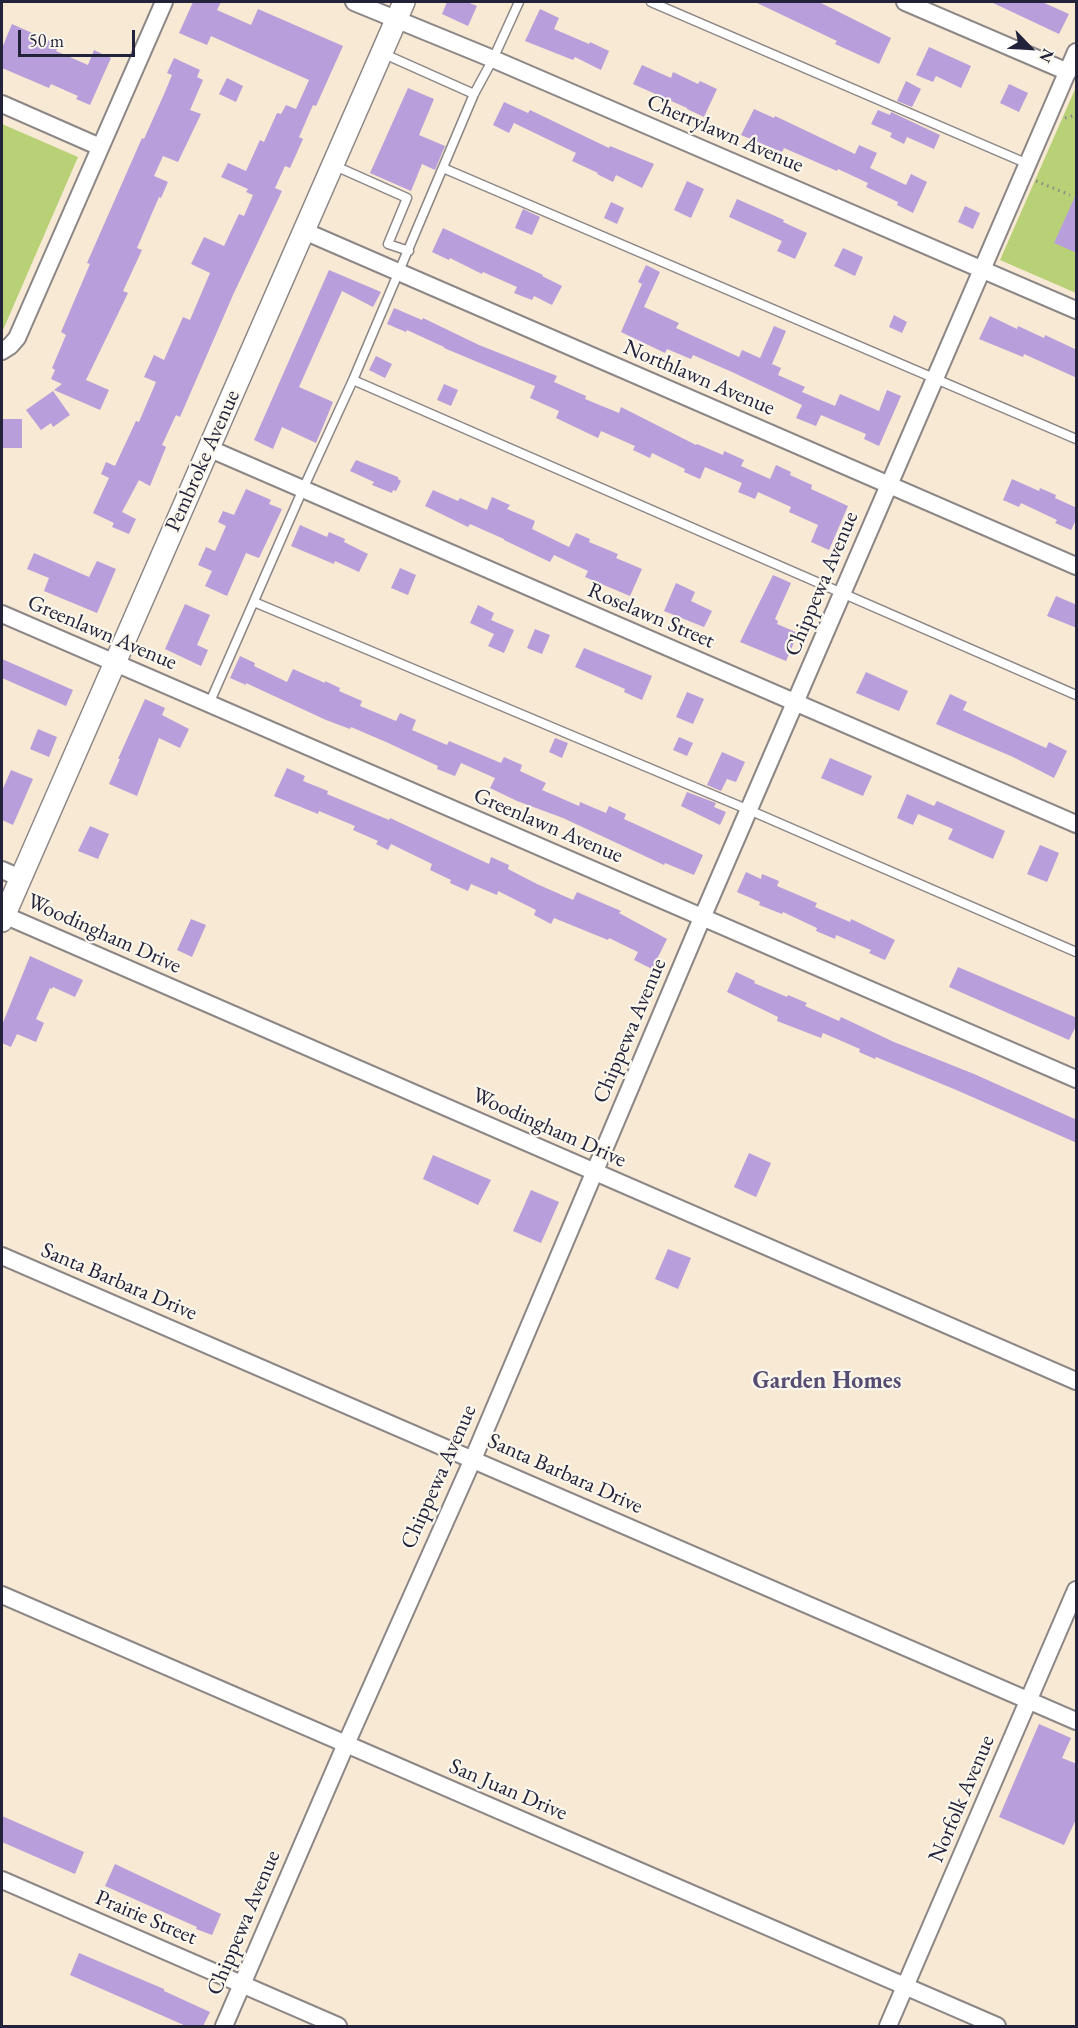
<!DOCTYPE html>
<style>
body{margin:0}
#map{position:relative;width:1078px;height:2028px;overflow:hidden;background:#f7e9d3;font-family:"EB Garamond",serif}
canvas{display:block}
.frame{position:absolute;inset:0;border:3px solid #22223b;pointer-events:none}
.north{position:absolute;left:1000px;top:18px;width:60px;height:60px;-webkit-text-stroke:4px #fbf7ec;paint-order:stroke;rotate:115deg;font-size:16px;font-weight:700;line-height:24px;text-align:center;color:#22223b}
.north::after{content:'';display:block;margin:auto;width:21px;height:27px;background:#22223b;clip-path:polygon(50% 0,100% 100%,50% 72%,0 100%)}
.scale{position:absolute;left:18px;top:30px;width:117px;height:27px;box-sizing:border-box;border:3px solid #22223b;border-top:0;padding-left:8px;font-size:18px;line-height:21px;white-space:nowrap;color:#22223b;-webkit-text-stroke:4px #fbf7ec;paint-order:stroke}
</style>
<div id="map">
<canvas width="1078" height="2028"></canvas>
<div class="frame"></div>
<div class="north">N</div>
<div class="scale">50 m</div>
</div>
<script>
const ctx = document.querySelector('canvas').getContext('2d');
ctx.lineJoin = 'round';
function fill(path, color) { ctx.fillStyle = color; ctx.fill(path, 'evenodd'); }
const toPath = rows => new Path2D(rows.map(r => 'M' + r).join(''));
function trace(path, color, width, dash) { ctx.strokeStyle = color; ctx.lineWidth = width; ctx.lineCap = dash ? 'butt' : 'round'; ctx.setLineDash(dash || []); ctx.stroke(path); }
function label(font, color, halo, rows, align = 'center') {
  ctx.font = font + ' "EB Garamond",serif'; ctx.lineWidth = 4.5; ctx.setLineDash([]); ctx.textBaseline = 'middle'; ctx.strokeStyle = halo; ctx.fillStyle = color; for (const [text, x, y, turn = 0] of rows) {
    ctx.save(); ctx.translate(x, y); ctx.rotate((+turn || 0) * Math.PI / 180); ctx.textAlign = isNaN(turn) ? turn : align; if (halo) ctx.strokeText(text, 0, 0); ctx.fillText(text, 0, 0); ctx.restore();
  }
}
fill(toPath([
 [1076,87,1076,293,1000,260],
 [2,124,78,157,3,330,2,329]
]), '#b8d177');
fill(toPath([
 [193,2,221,2,217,10,251,25,258,9,343,46,316,106,313,105,299,137,303,139,290,168,285,166,275,188,282,191,233,295,180,417,176,415,162,445,166,447,150,486,139,480,122,512,136,519,129,534,112,527,114,523,93,513,109,478,101,474,106,462,115,466,136,421,139,422,156,382,144,377,154,355,164,360,183,317,190,320,210,273,191,264,204,237,224,246,239,214,244,216,253,195,246,192,248,189,221,177,228,163,246,171,260,140,264,142,277,113,281,114,286,105,296,109,309,80,211,36,207,45,179,33],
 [447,2,467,2,477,6,468,26,442,14],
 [755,2,819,2,891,38,879,64,835,44,837,41],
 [991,2,1042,2,1069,14,1059,34],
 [540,9,559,18,554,29,589,44,590,42,609,51,601,70,575,57,573,60,525,41],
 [12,24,59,45,56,51,88,65,94,50,111,58,90,105,76,99,78,96,51,84,49,88,2,68,2,48],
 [929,47,971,66,961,88,936,76,933,82,916,75],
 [174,58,200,70,197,77,203,80,190,110,201,114,178,162,163,156,154,176,168,182,161,198,159,197,137,248,142,250,123,291,128,293,86,380,109,390,100,410,54,390,62,384,51,379,55,370,52,368,66,335,61,332,90,264,87,263,142,138,144,139,165,92,172,75,167,73],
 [642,65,671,78,673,72,698,84,700,81,717,89,704,117,687,109,687,108,633,84],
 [227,78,243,86,236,102,219,94],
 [906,81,921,89,912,107,897,101],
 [1009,84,1028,93,1019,112,1000,103],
 [408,88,434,99,419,135,445,146,435,170,422,164,411,191,370,173],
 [504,102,528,113,530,110,609,148,610,146,654,164,642,188,616,175,613,182,597,174,598,173,572,161,576,153,514,123,509,133,493,125],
 [754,109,774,118,775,116,855,154,859,145,877,153,870,168,906,185,911,174,927,182,913,213,897,205,898,202,866,187,868,183,838,169,837,171,784,148,782,152,741,135],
 [878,110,890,115,891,112,940,135,934,149,907,137,904,144,890,137,892,133,871,124],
 [687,181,704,189,691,218,674,210],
 [1077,192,1077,253,1054,243],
 [737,199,784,220,783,222,807,233,795,259,777,251,782,241,729,217],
 [611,202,624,208,617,224,604,218],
 [965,206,980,213,973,229,958,222],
 [523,209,540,217,532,235,515,228],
 [443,228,543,275,542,276,562,286,552,305,534,296,532,300,514,293,517,287,483,272,482,274,450,258,449,260,432,252],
 [843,248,863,257,855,276,834,266],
 [646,265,660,272,644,307,679,323,676,328,739,357,742,350,760,358,774,326,786,331,772,364,781,368,778,375,805,387,802,392,835,406,840,394,879,411,887,390,901,396,879,446,864,439,866,434,821,415,816,426,796,418,802,405,732,372,693,355,691,359,667,349,665,353,621,332,642,284,638,282],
 [329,270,381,292,373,307,342,291,299,387,333,402,324,424,316,443,282,427,273,449,254,440],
 [394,308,422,320,423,318,479,345,557,376,554,382,586,396,585,399,619,413,621,407,696,445,697,444,723,455,724,451,744,460,741,466,770,479,776,465,791,472,790,475,812,485,811,489,848,506,829,550,811,542,818,525,789,512,791,507,758,492,755,499,738,492,742,483,705,467,700,479,684,472,685,469,652,453,650,458,633,450,635,446,601,431,598,438,556,418,559,411,530,398,535,386,444,348,444,347,407,330,406,332,387,324],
 [894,315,907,322,902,333,889,327],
 [990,316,1017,329,1018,326,1044,338,1045,335,1077,350,1077,378,1024,354,1023,357,979,339],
 [376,356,392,364,385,378,369,370],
 [444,384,458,390,451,406,437,400],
 [53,391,70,415,53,427,51,423,41,430,26,410],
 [2,419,22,419,22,448,2,448],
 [356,460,398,477,398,479,401,481,396,491,393,490,392,493,372,485,374,482,350,471],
 [1012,479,1039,491,1040,488,1056,495,1055,498,1077,508,1077,518,1071,530,1055,523,1057,520,1021,503,1019,507,1003,500],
 [246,489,271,500,269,504,282,509,259,558,246,553,227,596,205,586,212,571,198,565,206,547,215,551,226,526,218,522,223,511,234,515],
 [433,490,458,501,460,498,487,510,492,497,510,505,507,509,535,521,532,529,569,547,576,533,590,539,589,542,618,554,616,558,642,569,630,596,585,577,588,571,554,555,550,562,504,540,504,539,470,524,468,527,425,506],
 [300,525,327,537,329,532,345,539,344,542,368,554,359,572,335,561,334,564,291,546],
 [34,553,89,577,97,561,116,569,97,613,44,591,49,578,27,569],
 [400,568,416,575,408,595,391,588],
 [773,575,791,583,775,619,778,621,777,624,798,633,786,661,740,642],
 [676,583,695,592,691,601,712,611,704,627,664,611],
 [1056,596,1077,605,1077,628,1047,616],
 [185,604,210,615,197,645,208,650,201,666,165,649],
 [478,605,494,613,491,620,514,630,504,653,488,646,494,634,470,623],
 [535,629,550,635,542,654,527,648],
 [584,648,652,676,642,700,624,692,625,689,575,667],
 [240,656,255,663,254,666,287,682,293,669,325,683,325,681,340,688,339,691,362,701,360,706,396,721,400,713,416,720,412,730,447,745,449,741,501,763,504,757,522,765,520,771,546,783,542,790,579,806,580,802,606,813,609,806,626,814,624,819,703,855,694,875,665,863,664,865,563,818,517,801,490,788,495,778,461,763,455,776,437,769,438,766,386,742,351,727,350,729,326,720,246,683,246,685,230,678],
 [2,659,73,690,66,706,2,678],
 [866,672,908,691,899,711,856,693],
 [687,692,704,699,693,724,676,717],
 [950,694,967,702,963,710,1046,748,1049,742,1067,751,1054,778,1013,757,936,724],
 [145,699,165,708,162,715,189,729,180,748,159,738,137,796,109,784,120,759,118,759],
 [38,729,57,737,49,757,30,749],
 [679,737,693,743,687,756,673,750],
 [555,738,568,743,562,758,549,752],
 [722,752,745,762,736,782,727,779,721,791,707,785],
 [830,758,872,776,863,796,821,778],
 [287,768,305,776,303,781,328,791,327,794,389,820,390,818,489,864,491,857,509,865,508,869,537,884,573,900,577,892,621,911,619,913,667,939,652,969,634,960,638,952,609,938,608,940,554,918,551,924,534,915,536,910,498,891,497,895,471,884,468,891,450,883,451,880,430,870,432,864,391,844,388,850,376,844,378,841,353,830,355,826,319,811,318,814,274,796],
 [11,770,33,779,13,825,2,820,2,791],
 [687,792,716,803,714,807,726,812,720,825,681,806],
 [907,794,934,806,937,801,1005,831,993,859,948,839,953,829,918,814,913,825,897,818],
 [90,826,109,834,98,859,78,851],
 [1040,845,1059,853,1047,882,1027,874],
 [746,872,761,879,762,874,779,881,777,886,817,903,815,907,850,922,851,919,895,940,885,960,869,953,871,950,836,935,835,939,816,931,817,928,783,912,782,914,759,905,760,902,737,892],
 [191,919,206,925,192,957,177,950],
 [30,956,83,980,75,997,53,987,52,989,50,988,36,1019,44,1023,36,1042,17,1034,11,1047,2,1043,2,1025],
 [958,967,1077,1018,1077,1024,1069,1040,949,987],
 [736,972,755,981,754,983,787,997,788,995,807,1003,805,1006,839,1021,841,1017,894,1042,974,1074,1077,1120,1077,1143,954,1089,876,1057,875,1059,859,1052,860,1049,823,1033,821,1038,777,1021,778,1017,727,992],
 [749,1153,771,1163,756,1197,734,1187],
 [433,1155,491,1180,478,1205,423,1179],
 [531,1190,559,1202,541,1243,513,1231],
 [668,1249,691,1258,678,1289,655,1279],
 [1039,1724,1071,1738,1062,1758,1077,1764,1077,1817,1064,1845,999,1817],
 [2,1816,84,1852,75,1874,2,1842],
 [115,1864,221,1914,212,1935,196,1929,197,1927,105,1886],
 [79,1953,164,1989,164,1991,210,2012,203,2026,186,2026,70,1975]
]), '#b89eda');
const service = toPath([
 [651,2,1028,164],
 [382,53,474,94],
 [333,165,407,198,388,244,409,251],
 [443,168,1076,439],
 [353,380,1076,695],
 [254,602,749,810,1076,952],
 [209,704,303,489,353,380,474,94,493,59,519,2]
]);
const minor = toPath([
 [354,2,493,59,1076,310],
 [905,2,1068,72],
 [2,104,100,147],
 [304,231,1076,566],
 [2,351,10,346,17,338,164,2],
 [208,448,1076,824],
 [2,614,1076,1079],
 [2,870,20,878],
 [4,915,1076,1381],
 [2,1256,1076,1721],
 [2,1595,997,2026],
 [2,1880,338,2026],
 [224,2026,346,1744,473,1459,702,918,1076,52],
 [888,2026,1076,1590]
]);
const tertiary = toPath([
 [2,921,404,2]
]);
trace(service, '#8c8687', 11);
trace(minor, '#8c8687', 20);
trace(tertiary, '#8c8687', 24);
trace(toPath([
 [1065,118,1076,115],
 [1036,181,1070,195]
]), '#8c8687', 3, [1.5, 4.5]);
trace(service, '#fff', 8);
trace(minor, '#fff', 16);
trace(tertiary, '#fff', 21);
label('22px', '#22223b', '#fbf7ec', [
 ["Cherrylawn Avenue",725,134,23],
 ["Northlawn Avenue",699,378,23],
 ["Pembroke Avenue",203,461,-66],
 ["Chippewa Avenue",822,584,-67],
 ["Roselawn Street",651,616,23],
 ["Greenlawn Avenue",102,633,23],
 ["Greenlawn Avenue",548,826,23],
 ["Woodingham Drive",104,934,24],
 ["Chippewa Avenue",630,1031,-67],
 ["Woodingham Drive",549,1128,24],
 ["Santa Barbara Drive",119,1282,23],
 ["Santa Barbara Drive",565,1474,24],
 ["Chippewa Avenue",439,1477,-66],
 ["San Juan Drive",508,1790,23],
 ["Norfolk Avenue",962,1799,-67],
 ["Prairie Street",146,1918,23],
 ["Chippewa Avenue",244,1923,-67]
]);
label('bold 24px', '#564d73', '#fbf7ec', [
 ["Garden Homes",827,1381]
]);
</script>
